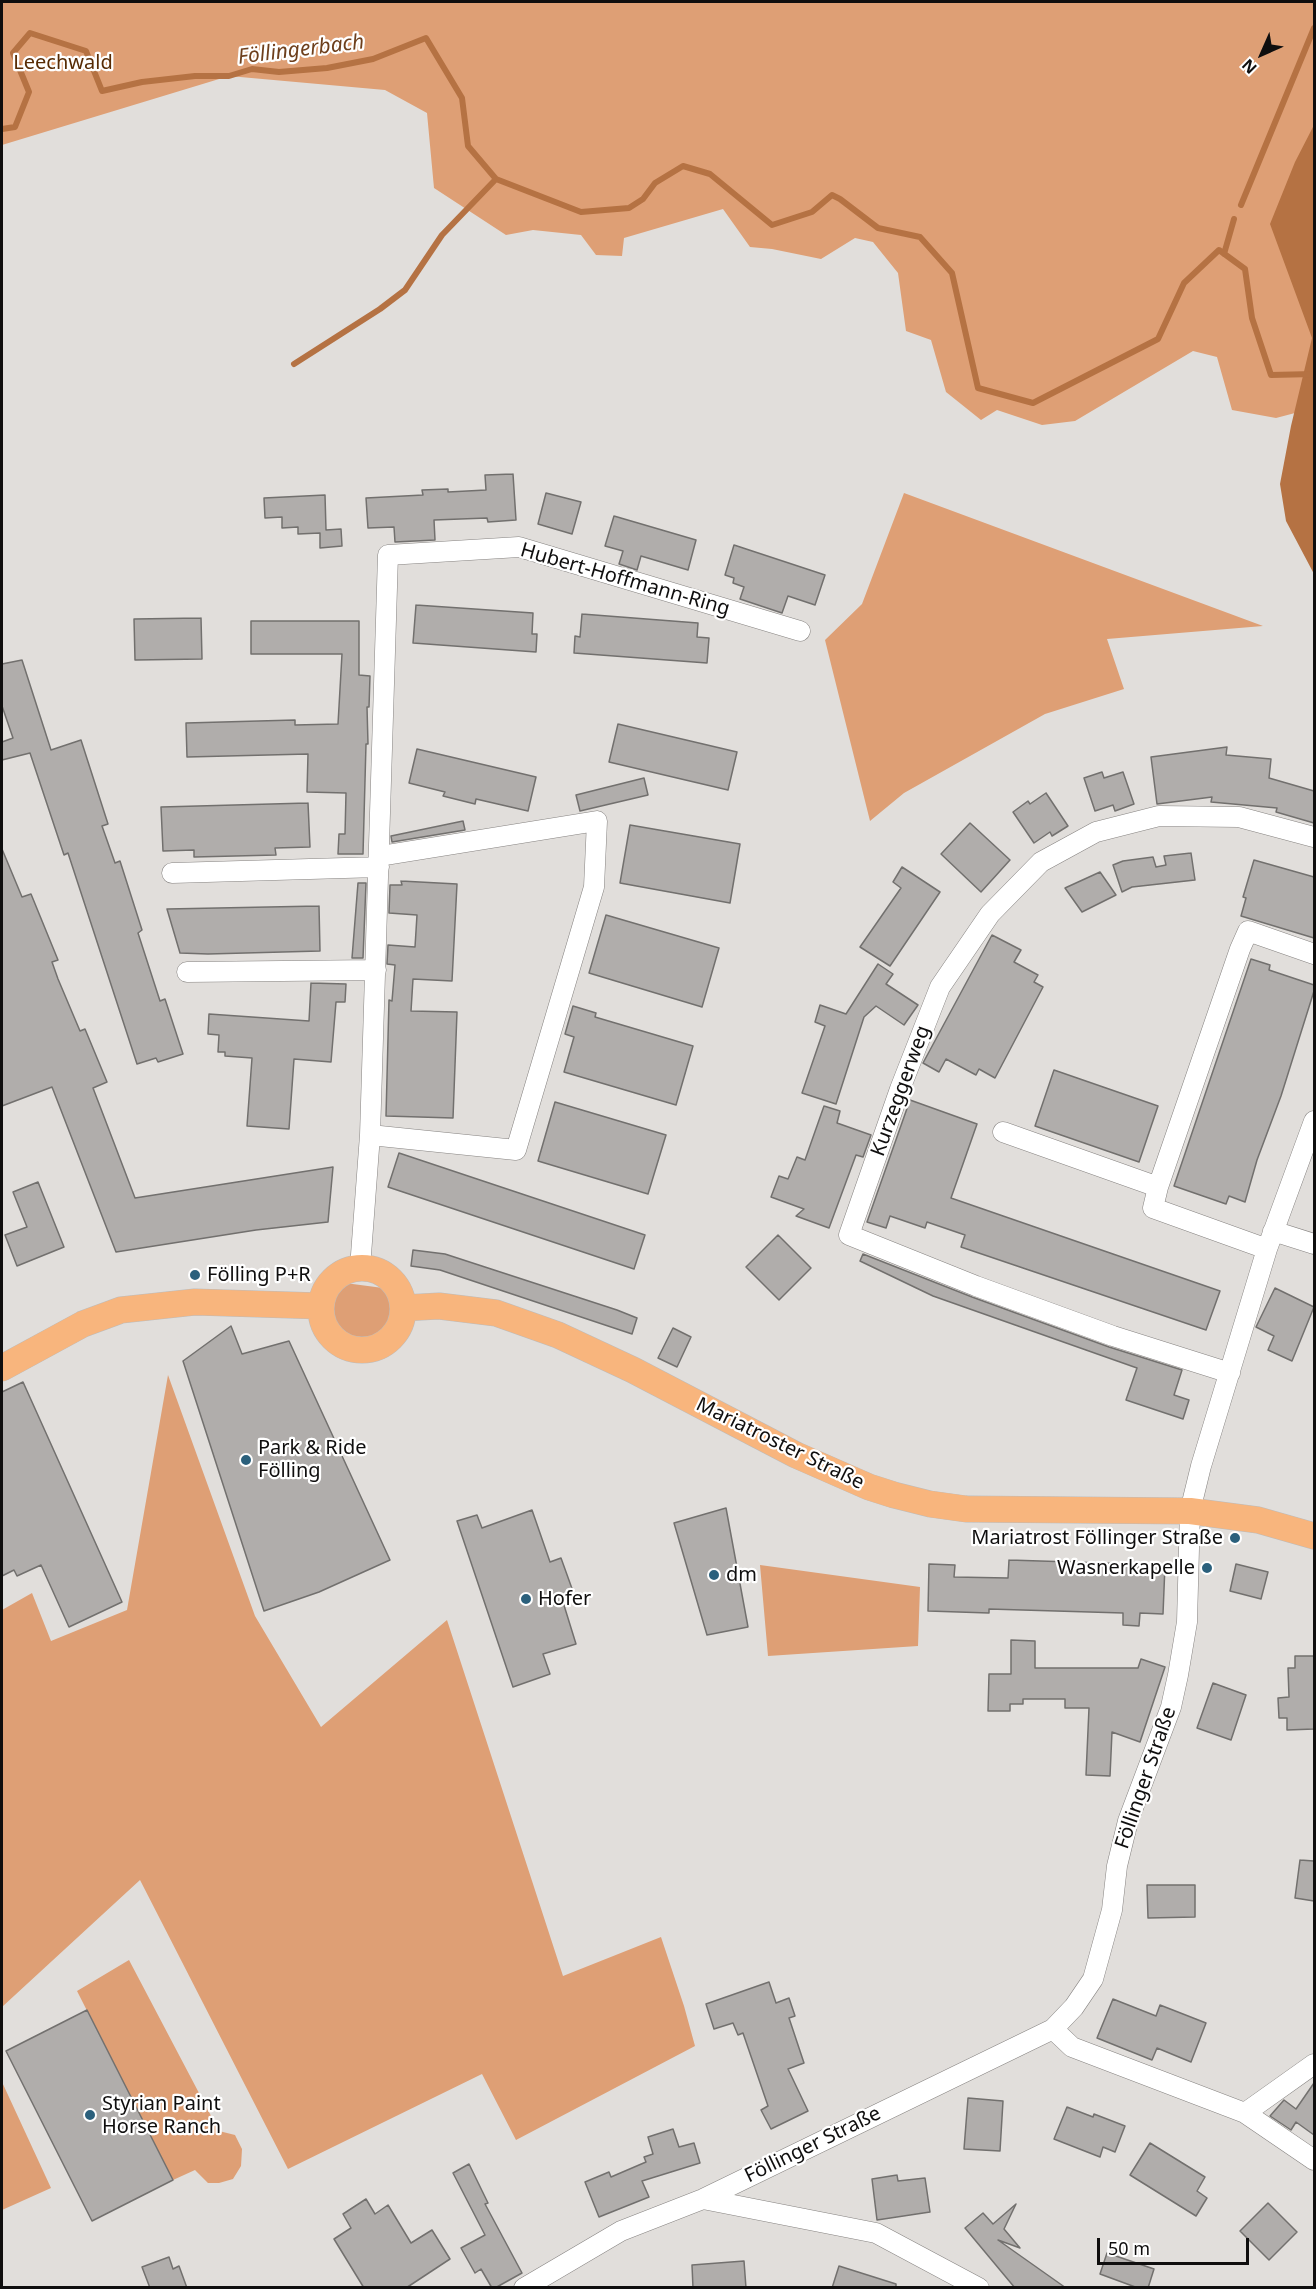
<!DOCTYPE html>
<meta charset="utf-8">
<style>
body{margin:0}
#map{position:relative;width:1316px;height:2289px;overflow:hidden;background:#e1dedb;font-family:"Noto Sans",sans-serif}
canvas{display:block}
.frame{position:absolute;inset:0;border:3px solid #0f0e0e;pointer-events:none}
.north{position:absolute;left:1232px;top:24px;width:60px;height:60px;-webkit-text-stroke:4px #fff;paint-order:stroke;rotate:225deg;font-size:16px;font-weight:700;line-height:24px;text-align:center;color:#0f0e0e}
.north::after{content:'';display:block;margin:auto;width:21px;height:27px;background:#0f0e0e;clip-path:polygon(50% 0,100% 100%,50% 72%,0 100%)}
.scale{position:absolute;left:1097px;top:2238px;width:152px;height:27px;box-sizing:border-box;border:3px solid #0f0e0e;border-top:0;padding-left:8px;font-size:18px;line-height:21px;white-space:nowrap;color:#0f0e0e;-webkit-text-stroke:4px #fff;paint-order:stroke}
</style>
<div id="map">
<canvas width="1316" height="2289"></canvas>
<div class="frame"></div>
<div class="north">N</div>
<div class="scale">50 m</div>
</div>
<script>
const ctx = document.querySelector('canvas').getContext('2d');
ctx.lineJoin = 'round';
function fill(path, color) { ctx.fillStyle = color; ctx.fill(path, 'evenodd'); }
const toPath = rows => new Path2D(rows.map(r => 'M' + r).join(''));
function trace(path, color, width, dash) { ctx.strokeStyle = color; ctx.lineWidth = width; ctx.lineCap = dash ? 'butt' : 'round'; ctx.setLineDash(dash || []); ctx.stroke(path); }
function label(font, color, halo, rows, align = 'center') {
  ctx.font = font + ' "Noto Sans",sans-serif'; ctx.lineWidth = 4.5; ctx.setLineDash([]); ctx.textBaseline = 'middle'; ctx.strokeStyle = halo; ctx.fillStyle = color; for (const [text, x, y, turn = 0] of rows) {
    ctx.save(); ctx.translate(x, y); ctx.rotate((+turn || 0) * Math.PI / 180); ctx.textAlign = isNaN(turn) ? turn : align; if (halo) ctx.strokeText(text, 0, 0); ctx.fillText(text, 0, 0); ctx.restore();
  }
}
fill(toPath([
 [2,2,1314,2,1314,408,1276,418,1232,410,1217,357,1193,351,1075,421,1042,425,997,410,981,420,946,392,931,340,906,331,898,273,873,242,855,238,821,259,772,249,750,247,723,209,624,238,622,256,596,255,581,235,533,230,506,235,434,188,427,113,385,90,229,76,2,145],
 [904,493,1263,626,1107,639,1124,689,1045,714,904,793,870,821,825,640,862,604],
 [345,1283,383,1288,389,1295,392,1304,390,1323,385,1331,377,1337,357,1341,348,1338,333,1324,330,1305,333,1296],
 [168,1375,255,1616,321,1727,447,1620,563,1976,661,1937,684,2006,695,2046,516,2140,482,2074,288,2169,140,1880,2,2007,2,1610,32,1593,51,1641,127,1610],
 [760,1565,920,1587,918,1646,768,1656],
 [129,1960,219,2131,235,2135,242,2149,241,2166,233,2179,219,2183,208,2183,195,2170,173,2180,77,1991],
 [2,2082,51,2188,2,2210]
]), '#de9f75');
fill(toPath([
 [1314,125,1314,574,1286,521,1280,484,1291,426,1312,338,1270,224,1295,162]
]), '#b57243');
trace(toPath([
 [2,129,15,127,29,92,13,53,30,33,86,51,102,91,142,82,195,76,229,76,252,69,279,72,327,68,373,59,426,38,462,98,468,146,496,179,581,212,629,208,643,199,655,183,683,166,710,174,772,225,812,212,832,195,840,199,878,228,920,237,952,273,978,388,1033,403,1158,339,1184,283,1219,250,1245,269,1252,318,1271,375,1314,374],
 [1241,205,1314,28],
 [1224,254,1234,219],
 [294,364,380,309,405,290,442,235,496,179]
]), '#b57243', 6);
const building = toPath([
 [513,474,516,520,488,522,487,518,434,520,435,540,395,542,394,527,368,528,366,498,423,495,422,490,448,489,448,492,486,490,485,475,513,474],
 [546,493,581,502,572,534,538,524,546,493],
 [325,495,326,530,341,529,342,546,320,548,320,533,298,534,298,527,282,528,282,517,265,518,264,498,325,495],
 [614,516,696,540,688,570,641,556,637,570,619,564,623,551,605,546,614,516],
 [734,545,825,575,815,605,788,596,782,613,740,599,744,587,733,583,734,578,725,575,734,545],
 [416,605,533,613,532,634,537,634,536,652,413,643,416,605],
 [582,614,698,623,697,637,709,638,707,663,574,653,575,636,580,637,582,614],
 [201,618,202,659,135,660,134,619,201,618],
 [251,621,359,621,359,675,370,676,369,707,367,707,368,744,366,744,363,854,338,854,339,834,345,834,346,793,307,792,308,754,187,757,186,723,295,720,295,725,338,724,342,654,251,654,251,621],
 [22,660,51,750,81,740,108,824,102,826,115,863,120,861,142,930,138,933,160,1001,165,999,183,1054,158,1062,156,1058,137,1064,68,853,64,855,30,753,2,760,2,742,13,738,2,706,2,664,22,660],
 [618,724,737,752,728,790,609,762,618,724],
 [1227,747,1226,755,1271,759,1269,778,1314,791,1314,823,1276,812,1277,808,1211,802,1212,797,1157,804,1151,757,1227,747],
 [417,749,536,777,528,811,476,799,475,804,443,796,445,792,409,783,417,749],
 [1102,772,1104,778,1123,772,1134,804,1115,811,1113,805,1095,811,1084,778,1102,772],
 [644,778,648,795,580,811,576,795,644,778],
 [1046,793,1068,826,1052,836,1050,832,1034,843,1013,812,1028,801,1030,804,1046,793],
 [308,803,310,847,275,848,276,855,194,857,194,850,163,851,161,807,308,803],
 [463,821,465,830,392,842,391,836,463,821],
 [970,823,1010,860,981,892,941,854,970,823],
 [630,825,740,844,730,903,620,883,630,825],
 [2,849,22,897,31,894,58,960,52,962,58,979,80,1031,85,1029,107,1082,93,1088,135,1198,333,1167,328,1222,256,1230,116,1252,52,1087,2,1106,2,849],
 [1191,853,1195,880,1132,887,1122,892,1113,865,1123,861,1153,857,1156,867,1166,865,1164,856,1191,853],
 [1254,860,1314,877,1314,938,1241,916,1246,898,1243,897,1254,860],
 [902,867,940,892,890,966,860,947,901,888,893,882,902,867],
 [1100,872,1116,895,1082,912,1065,888,1100,872],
 [401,881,457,884,452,981,413,979,411,1011,457,1012,453,1118,386,1116,389,1000,392,1001,395,965,387,964,388,945,415,947,417,915,389,913,390,885,402,885,401,881],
 [358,883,366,883,363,958,352,958,358,883],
 [319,906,320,951,208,954,180,953,167,909,319,906],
 [606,915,719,948,702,1007,589,973,606,915],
 [992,935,1021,950,1014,962,1038,975,1034,982,1043,987,995,1078,979,1069,976,1075,946,1059,939,1072,923,1063,992,935],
 [1251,959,1270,965,1269,970,1314,985,1314,991,1281,1096,1257,1160,1245,1202,1229,1196,1226,1204,1174,1186,1251,959],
 [878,964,893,974,886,984,918,1005,904,1025,876,1006,864,1017,836,1104,802,1093,825,1026,815,1022,820,1005,846,1014,878,964],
 [311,983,346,984,345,1002,336,1002,331,1062,294,1059,289,1129,247,1126,252,1058,225,1056,225,1052,218,1052,219,1035,208,1034,209,1014,309,1021,311,983],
 [573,1006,596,1013,595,1017,693,1046,676,1105,564,1072,574,1037,565,1034,573,1006],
 [1054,1070,1158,1106,1139,1162,1035,1126,1054,1070],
 [910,1100,977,1124,951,1198,1220,1291,1206,1330,961,1247,965,1235,927,1222,925,1228,890,1216,886,1228,867,1222,910,1100],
 [555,1102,666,1135,648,1194,538,1161,555,1102],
 [824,1106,840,1111,837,1123,871,1135,863,1157,856,1155,829,1228,796,1216,804,1209,771,1197,779,1176,788,1179,797,1157,805,1160,824,1106],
 [399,1153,645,1235,634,1269,388,1187,399,1153],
 [38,1182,64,1247,17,1266,5,1235,27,1227,13,1192,38,1182],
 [778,1235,811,1268,779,1300,746,1267,778,1235],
 [413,1250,445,1254,617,1310,637,1318,632,1334,440,1270,411,1266,413,1250],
 [863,1254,972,1297,1109,1347,1182,1370,1174,1395,1189,1400,1183,1419,1126,1400,1137,1368,933,1296,860,1261,863,1254],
 [1275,1288,1314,1307,1292,1361,1268,1350,1274,1336,1256,1327,1275,1288],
 [231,1326,242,1354,289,1341,390,1560,319,1592,264,1611,183,1361,231,1326],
 [673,1328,691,1337,677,1367,658,1358,673,1328],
 [23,1382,122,1602,69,1627,41,1565,17,1576,14,1570,2,1576,2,1392,23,1382],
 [726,1508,748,1627,707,1635,674,1523,726,1508],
 [532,1510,550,1562,561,1558,575,1597,563,1602,576,1644,543,1654,550,1674,513,1687,457,1521,477,1515,482,1528,532,1510],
 [1009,1560,1165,1565,1163,1614,1140,1613,1139,1626,1123,1625,1123,1613,989,1609,989,1613,928,1611,929,1564,955,1565,954,1577,1008,1578,1009,1560],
 [1236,1564,1268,1572,1261,1599,1230,1591,1236,1564],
 [1011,1640,1035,1641,1035,1668,1138,1668,1141,1659,1165,1667,1140,1742,1112,1732,1110,1776,1086,1775,1089,1708,1065,1708,1065,1699,1023,1699,1023,1704,1010,1704,1010,1711,988,1711,989,1674,1011,1674,1011,1640],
 [1295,1656,1314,1656,1314,1729,1287,1730,1287,1718,1279,1718,1278,1698,1289,1697,1288,1668,1295,1668,1295,1656],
 [1213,1683,1246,1695,1231,1740,1197,1728,1213,1683],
 [1300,1860,1314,1861,1314,1901,1295,1898,1300,1860],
 [1147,1885,1195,1885,1195,1917,1148,1918,1147,1885],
 [769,1982,776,2003,789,1998,795,2016,789,2018,804,2063,788,2069,808,2111,771,2129,761,2110,768,2106,743,2033,738,2035,733,2023,714,2029,706,2004,769,1982],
 [1113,1999,1156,2016,1160,2005,1206,2023,1191,2062,1157,2048,1152,2060,1097,2038,1113,1999],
 [87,2010,173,2180,92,2221,6,2051,87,2010],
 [1314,2083,1314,2135,1296,2122,1291,2130,1270,2116,1284,2100,1296,2109,1314,2083],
 [968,2098,1003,2101,1000,2151,964,2149,968,2098],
 [1067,2107,1093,2117,1094,2114,1125,2126,1115,2152,1103,2147,1100,2157,1054,2139,1067,2107],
 [673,2129,679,2147,694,2143,700,2163,642,2181,649,2197,599,2217,585,2182,609,2172,611,2177,646,2162,644,2157,653,2154,648,2137,673,2129],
 [1150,2143,1205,2177,1197,2191,1207,2198,1196,2216,1130,2175,1150,2143],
 [469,2164,488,2203,485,2204,522,2273,495,2288,492,2288,481,2269,475,2273,461,2248,485,2235,453,2173,469,2164],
 [897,2175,898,2181,925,2178,930,2212,877,2220,872,2179,897,2175],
 [366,2199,375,2214,388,2205,411,2243,432,2230,450,2259,406,2288,364,2288,334,2239,351,2228,343,2214,366,2199],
 [1268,2203,1297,2232,1269,2260,1240,2231,1268,2203],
 [1016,2204,1004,2229,1020,2248,998,2240,1066,2288,1015,2288,965,2228,983,2213,993,2224,1016,2204],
 [1107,2253,1154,2269,1148,2288,1138,2288,1100,2274,1107,2253],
 [169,2257,173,2269,179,2266,187,2288,150,2288,142,2267,169,2257],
 [744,2261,746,2288,693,2288,692,2265,744,2261],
 [839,2266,896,2284,896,2288,832,2288,839,2266]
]);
fill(building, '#b0adab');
trace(building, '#72706e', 1.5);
const minor = toPath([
 [172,873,379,867],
 [187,972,376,970],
 [1003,1132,1158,1187],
 [370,1135,516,1150,594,887,597,821,380,856],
 [1273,1231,1314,1244],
 [1267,1249,1153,1208,1158,1187,1240,949,1248,931,1314,954],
 [360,1268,370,1135,388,555,519,547,800,631],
 [1230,1373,1113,1336,976,1286,849,1235,900,1089,940,987,990,914,1041,862,1096,832,1159,816,1239,817,1314,837],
 [1053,2029,1072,2047,1245,2113,1314,2064],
 [1245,2113,1314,2160],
 [703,2199,876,2233,979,2288],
 [524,2288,621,2231,703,2199,1053,2029,1074,2007,1093,1979,1112,1910,1117,1866,1128,1821,1171,1707,1178,1675,1187,1622,1190,1511,1201,1466,1267,1249,1314,1121]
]);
const major = toPath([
 '321 1309a41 41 0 1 1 82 0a41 41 0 1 1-82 0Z',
 [403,1308,439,1306,496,1313,558,1335,633,1370,796,1455,869,1487,894,1495,930,1504,966,1509,1190,1511,1258,1520,1314,1536],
 [2,1368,83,1324,121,1310,195,1302,321,1306]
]);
trace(minor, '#868381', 21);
trace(major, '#bcbcbc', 27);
trace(minor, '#fff', 20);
trace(major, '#f8b57d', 26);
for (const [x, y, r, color] of [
 [195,1275,6,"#2b607c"],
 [246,1460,6,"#2b607c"],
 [1235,1538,6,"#2b607c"],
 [1207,1568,6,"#2b607c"],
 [714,1575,6,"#2b607c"],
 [526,1599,6,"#2b607c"],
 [90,2115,6,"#2b607c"]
]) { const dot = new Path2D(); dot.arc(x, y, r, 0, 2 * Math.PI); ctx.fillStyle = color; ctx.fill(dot); trace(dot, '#fff', 2); }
label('20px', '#572b04', '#fff', [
 ["Leechwald",63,63]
]);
label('20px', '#0f0e0e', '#fff', [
 ["Hubert-Hoffmann-Ring",625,580,16],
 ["Kurzeggerweg",901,1091,-70],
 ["Mariatroster Straße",780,1444,26],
 ["Föllinger Straße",1146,1778,-71],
 ["Föllinger Straße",813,2145,-26]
]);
label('20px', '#0f0e0e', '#fff', [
 ["Fölling P+R",207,1275],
 ["Park & Ride",258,1448],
 ["Fölling",258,1471],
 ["Mariatrost Föllinger Straße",1223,1538,"right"],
 ["Wasnerkapelle",1195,1568,"right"],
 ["dm",726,1575],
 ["Hofer",538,1599],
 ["Styrian Paint",102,2104],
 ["Horse Ranch",102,2127]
], 'left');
label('italic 21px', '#6e3f1c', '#fff', [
 ["Föllingerbach",301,50,-7]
]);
</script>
